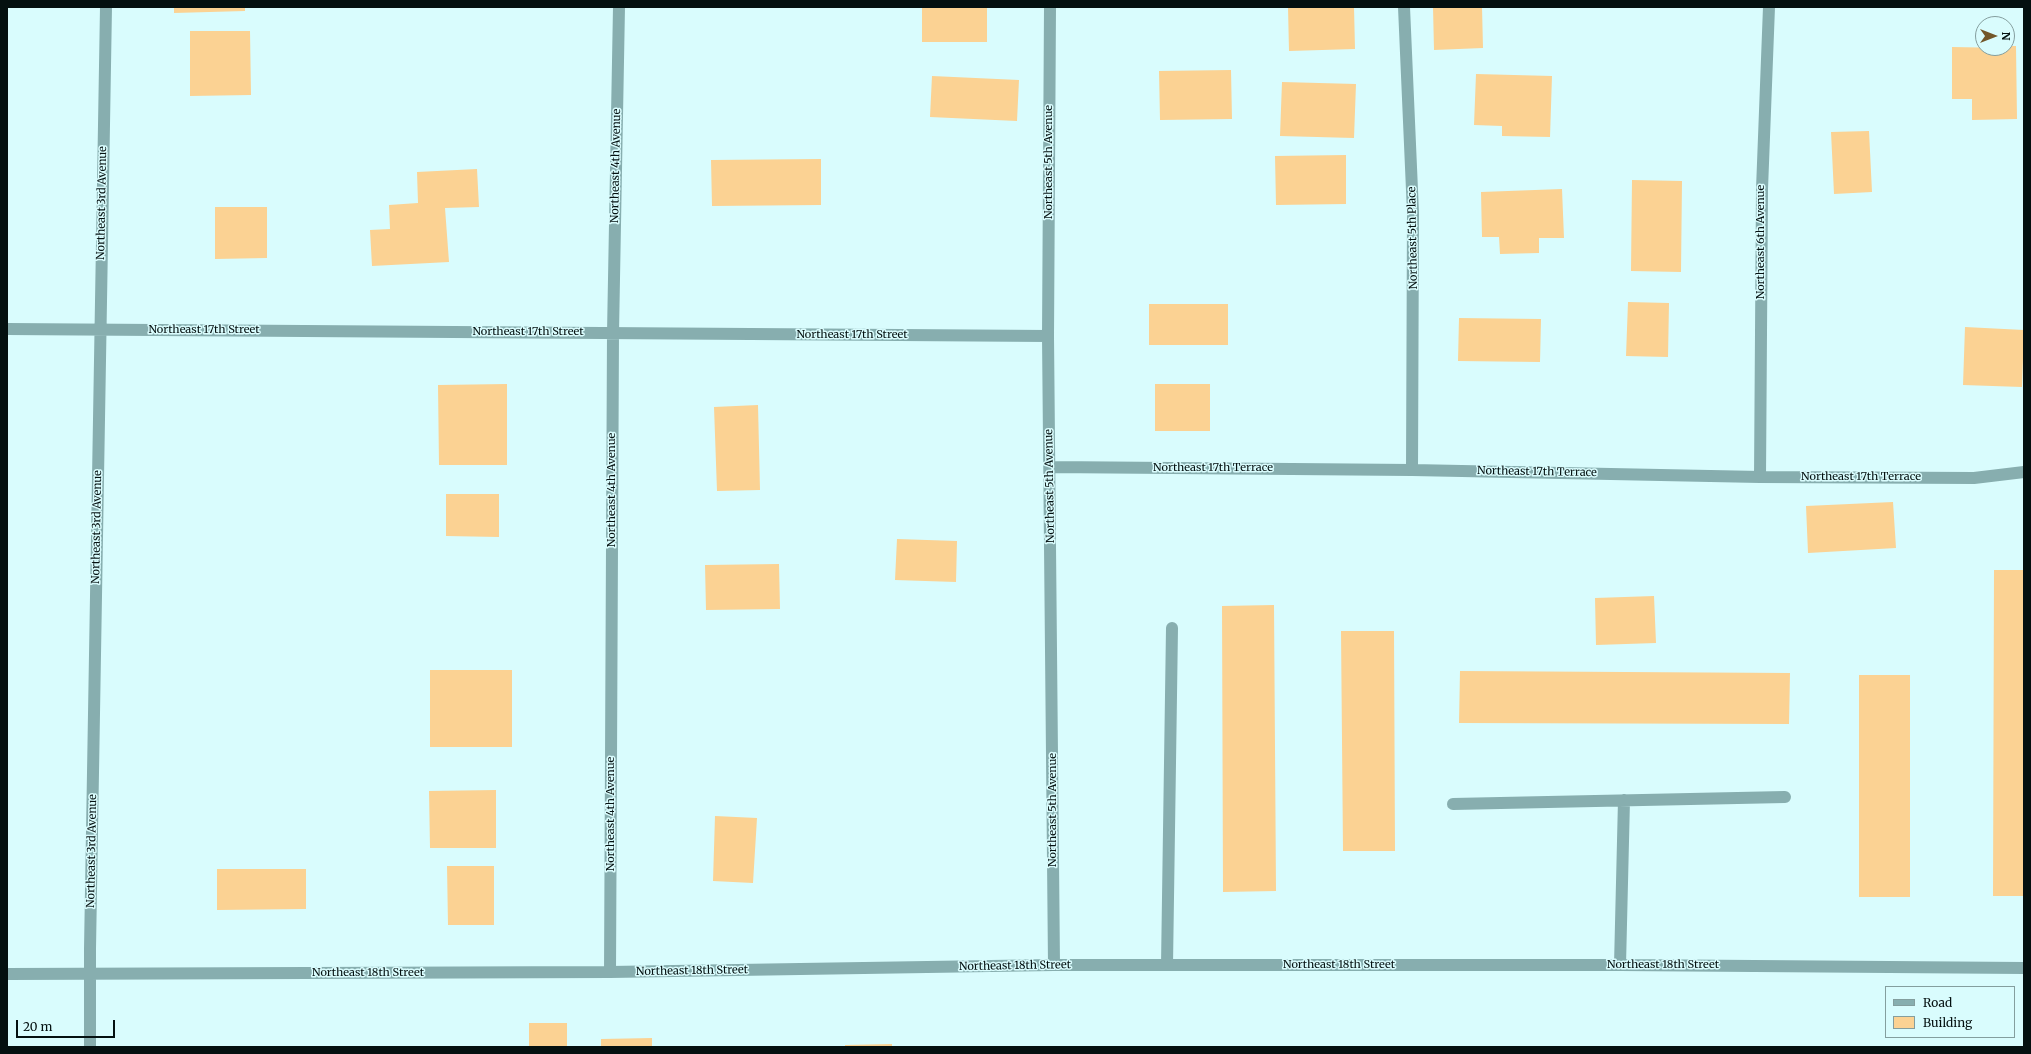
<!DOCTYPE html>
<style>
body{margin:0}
#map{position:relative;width:2031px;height:1054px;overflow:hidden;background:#d9fcfd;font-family:Merriweather,serif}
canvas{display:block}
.frame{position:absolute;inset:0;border:8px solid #041010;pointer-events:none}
.legend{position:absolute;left:1885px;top:986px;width:130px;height:52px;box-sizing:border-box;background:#d9fcfd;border:1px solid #849e9e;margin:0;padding:5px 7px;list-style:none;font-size:12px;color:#041010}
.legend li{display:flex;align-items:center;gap:8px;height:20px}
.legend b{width:20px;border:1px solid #849e9e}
.north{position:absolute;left:1975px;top:16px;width:40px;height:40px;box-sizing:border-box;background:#d9fcfd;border:1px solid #849e9e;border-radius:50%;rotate:90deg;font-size:11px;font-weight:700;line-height:16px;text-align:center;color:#041010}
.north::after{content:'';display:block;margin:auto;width:14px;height:18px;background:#73572a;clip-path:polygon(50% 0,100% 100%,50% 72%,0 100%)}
.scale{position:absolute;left:16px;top:1020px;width:99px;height:18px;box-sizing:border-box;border:2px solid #041010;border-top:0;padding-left:5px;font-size:12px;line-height:14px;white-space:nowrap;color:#041010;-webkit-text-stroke:3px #d9fcfd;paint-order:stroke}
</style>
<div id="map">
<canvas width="2031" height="1054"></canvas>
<div class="frame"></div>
<ul class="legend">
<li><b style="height:5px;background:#87aeaf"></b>Road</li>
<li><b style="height:11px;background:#fbd293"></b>Building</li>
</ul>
<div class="north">N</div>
<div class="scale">20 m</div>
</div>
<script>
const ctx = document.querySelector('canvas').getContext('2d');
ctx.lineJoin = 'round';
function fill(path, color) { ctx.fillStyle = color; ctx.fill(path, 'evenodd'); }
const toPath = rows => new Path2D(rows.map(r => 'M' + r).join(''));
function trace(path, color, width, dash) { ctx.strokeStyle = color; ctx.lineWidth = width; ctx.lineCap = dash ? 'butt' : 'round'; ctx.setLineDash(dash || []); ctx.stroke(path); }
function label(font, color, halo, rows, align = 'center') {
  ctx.font = font + ' Merriweather,serif'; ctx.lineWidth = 3; ctx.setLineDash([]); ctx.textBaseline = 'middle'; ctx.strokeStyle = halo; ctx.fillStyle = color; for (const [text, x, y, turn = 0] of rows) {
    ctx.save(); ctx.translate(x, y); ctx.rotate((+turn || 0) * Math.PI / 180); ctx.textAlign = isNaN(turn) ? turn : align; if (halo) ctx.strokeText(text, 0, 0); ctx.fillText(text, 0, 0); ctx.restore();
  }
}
fill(toPath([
 [174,7,245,7,245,11,174,13],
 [922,7,987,7,987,42,922,42],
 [1288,7,1354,7,1355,49,1289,51],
 [1433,7,1482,7,1483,48,1434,50],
 [190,31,250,31,251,95,190,96],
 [2007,46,2016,46,2017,119,1972,120,1972,99,1952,99,1952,47,2007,48],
 [1231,70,1232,119,1160,120,1159,71],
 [1476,74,1552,76,1550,137,1502,136,1502,126,1474,125],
 [932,76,1019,80,1017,121,930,117],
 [1282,82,1356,84,1354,138,1280,136],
 [1869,131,1872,192,1834,194,1831,132],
 [1346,155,1346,204,1276,205,1275,156],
 [821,159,821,205,712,206,711,160],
 [477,169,479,207,445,208,449,262,372,266,370,230,390,229,389,205,418,203,417,172],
 [1632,180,1682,181,1681,272,1631,271],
 [1562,189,1564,238,1539,238,1539,253,1500,254,1499,237,1482,237,1481,192],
 [215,207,267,207,267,258,215,259],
 [1628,302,1669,303,1668,357,1626,356],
 [1149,304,1228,304,1228,345,1149,345],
 [1459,318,1541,319,1540,362,1458,361],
 [1965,327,2024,330,2022,387,1963,385],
 [507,384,507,465,439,465,438,385],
 [1155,384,1210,384,1210,431,1155,431],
 [758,405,760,490,717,491,714,407],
 [446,494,499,494,499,537,446,536],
 [1893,502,1896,548,1808,553,1806,506],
 [897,539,957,541,956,582,895,580],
 [779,564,780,609,706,610,705,565],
 [1994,570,2024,570,2024,896,1993,896],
 [1654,596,1656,643,1596,645,1595,598],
 [1274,605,1276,891,1223,892,1222,606],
 [1341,631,1394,631,1395,851,1343,851],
 [430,670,512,670,512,747,430,747],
 [1460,671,1790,673,1789,724,1459,723],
 [1859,675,1910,675,1910,897,1859,897],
 [496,790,496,848,430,848,429,791],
 [715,816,757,818,753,883,713,881],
 [447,866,494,866,494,925,448,925],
 [217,869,306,869,306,909,217,910],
 [529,1023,567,1023,567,1047,529,1047],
 [652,1038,652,1047,601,1047,601,1039],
 [892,1044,892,1047,845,1047,845,1045]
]), '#fbd293');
trace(toPath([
 [1050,7,1048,336,1054,965],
 [1404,7,1413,213,1412,470],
 [7,329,1048,336],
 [1050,467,1412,470,1760,477,1974,478,2024,472],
 [1760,477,1762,189,1769,7],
 [1453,804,1785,797],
 [1167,965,1172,628],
 [1620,965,1624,800],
 [610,972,613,333,619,7],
 [7,974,610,972,1054,965,1620,965,2024,968],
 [90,1047,90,949,106,7]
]), '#87aeaf', 12);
label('11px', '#041010', '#d9fcfd', [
 ["Northeast 5th Avenue",1049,162,-90],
 ["Northeast 4th Avenue",616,166,-89],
 ["Northeast 3rd Avenue",102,203,-89],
 ["Northeast 5th Place",1413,238,-91],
 ["Northeast 6th Avenue",1761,242,-90],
 ["Northeast 17th Street",204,330],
 ["Northeast 17th Street",528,332],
 ["Northeast 17th Street",852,335],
 ["Northeast 17th Terrace",1213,468],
 ["Northeast 17th Terrace",1537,472,1],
 ["Northeast 17th Terrace",1861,477],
 ["Northeast 5th Avenue",1050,486,-91],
 ["Northeast 4th Avenue",612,490,-90],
 ["Northeast 3rd Avenue",97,527,-89],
 ["Northeast 5th Avenue",1053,810,-90],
 ["Northeast 4th Avenue",611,814,-90],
 ["Northeast 3rd Avenue",92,851,-89],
 ["Northeast 18th Street",1339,965],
 ["Northeast 18th Street",1663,965],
 ["Northeast 18th Street",1015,966,-1],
 ["Northeast 18th Street",692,971,-1],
 ["Northeast 18th Street",368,973]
]);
</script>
